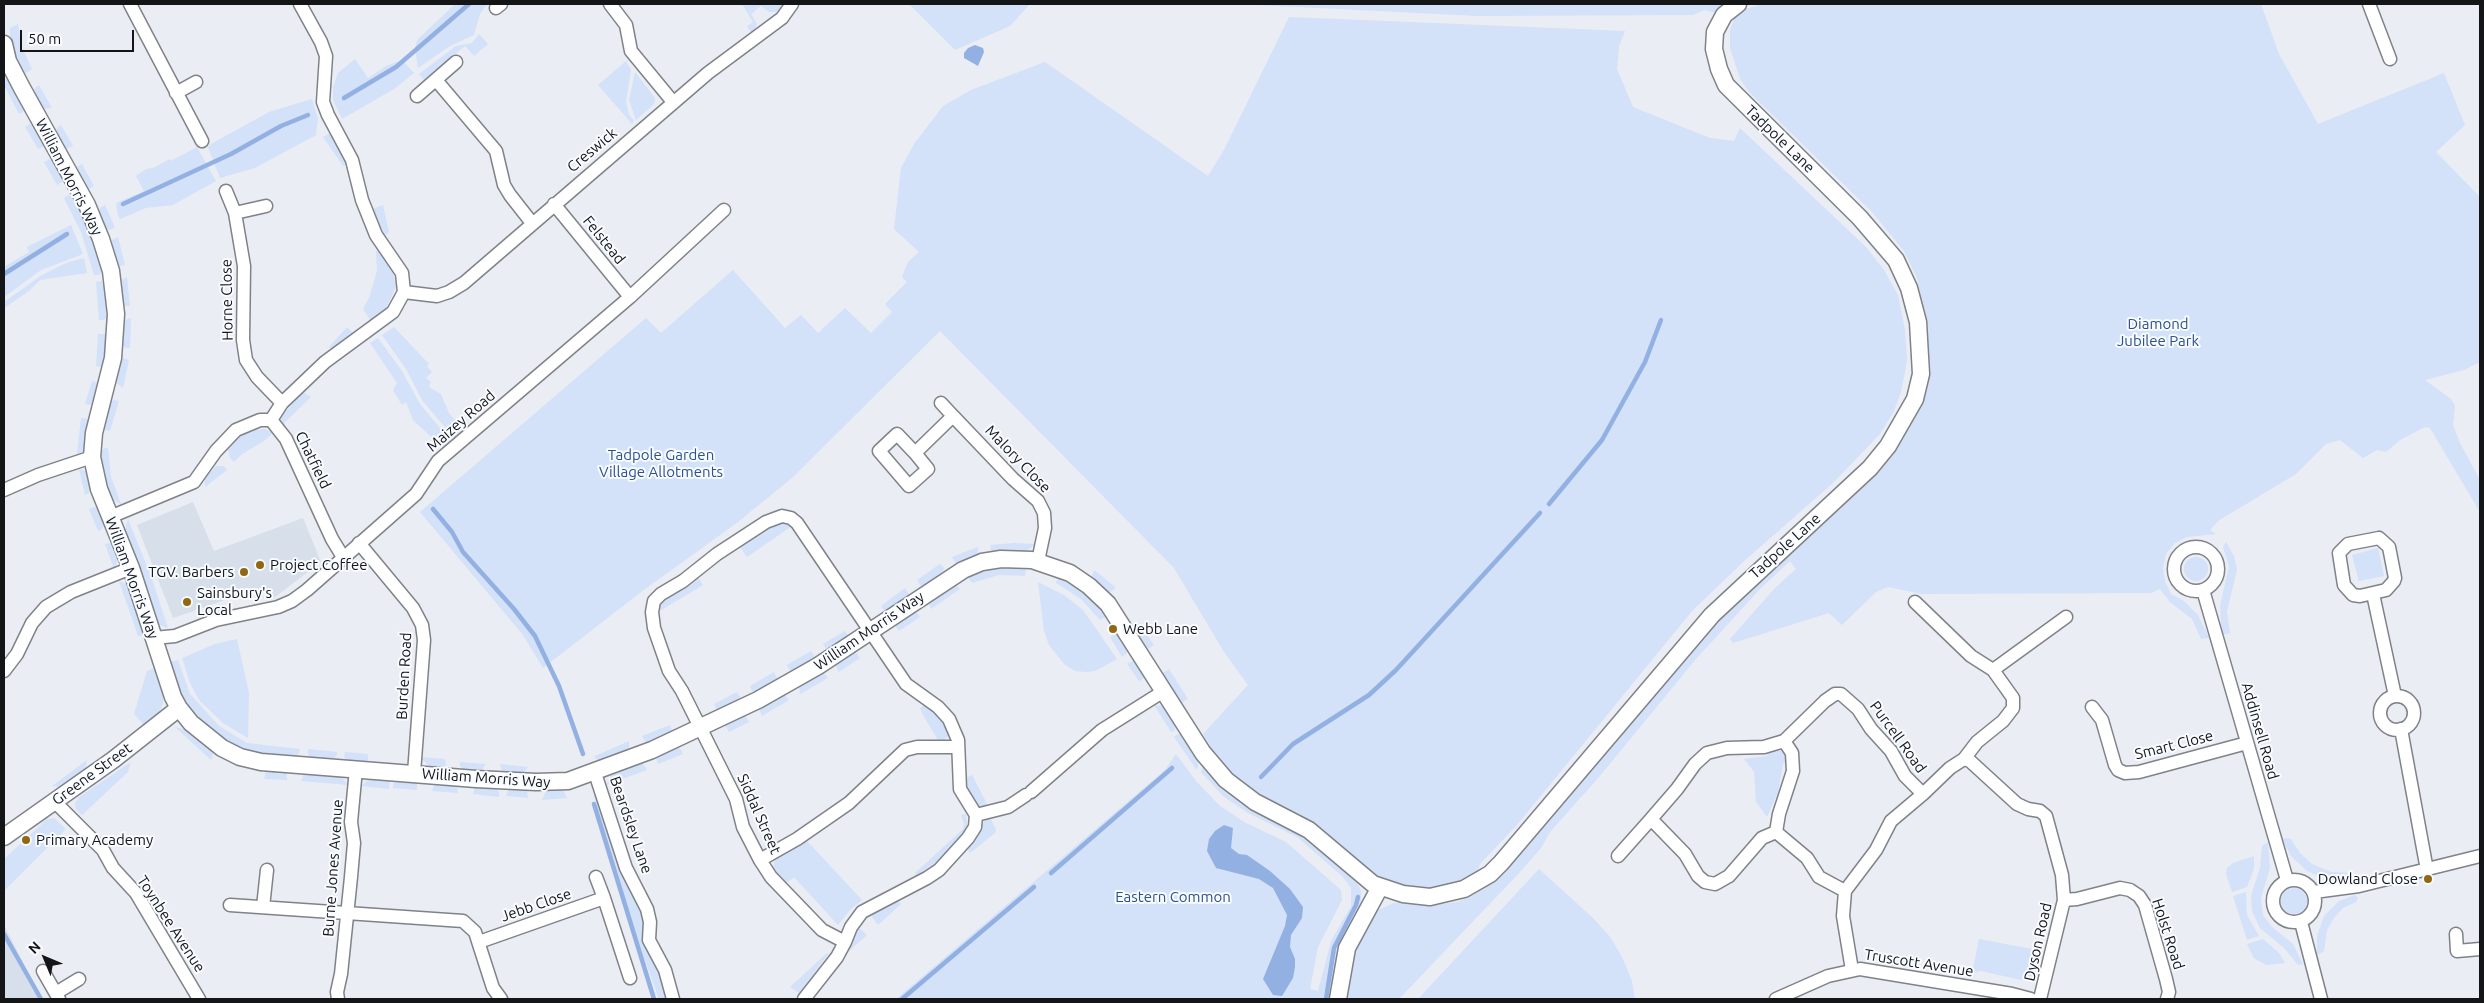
<!DOCTYPE html>
<style>
body{margin:0}
#map{position:relative;width:2484px;height:1003px;overflow:hidden;background:#eaedf3;font-family:Ubuntu,sans-serif}
canvas{display:block}
.frame{position:absolute;inset:0;border:5px solid #141517;pointer-events:none}
.north{position:absolute;left:20px;top:933px;width:50px;height:50px;-webkit-text-stroke:4px #f8fbff;paint-order:stroke;rotate:315deg;font-size:14px;font-weight:700;line-height:20px;text-align:center;color:#141517}
.north::after{content:'';display:block;margin:auto;width:18px;height:22px;background:#141517;clip-path:polygon(50% 0,100% 100%,50% 72%,0 100%)}
.scale{position:absolute;left:20px;top:30px;width:114px;height:22px;box-sizing:border-box;border:2px solid #141517;border-top:0;padding-left:6px;font-size:15px;line-height:18px;white-space:nowrap;color:#141517;-webkit-text-stroke:4px #f8fbff;paint-order:stroke}
</style>
<div id="map">
<canvas width="2484" height="1003"></canvas>
<div class="frame"></div>
<div class="north">N</div>
<div class="scale">50 m</div>
</div>
<script>
const ctx = document.querySelector('canvas').getContext('2d');
ctx.lineJoin = 'round';
function fill(path, color) { ctx.fillStyle = color; ctx.fill(path, 'evenodd'); }
const toPath = rows => new Path2D(rows.map(r => 'M' + r).join(''));
function trace(path, color, width, dash) { ctx.strokeStyle = color; ctx.lineWidth = width; ctx.lineCap = dash ? 'butt' : 'round'; ctx.setLineDash(dash || []); ctx.stroke(path); }
function label(font, color, halo, rows, align = 'center') {
  ctx.font = font + ' Ubuntu,sans-serif'; ctx.lineWidth = 4; ctx.setLineDash([]); ctx.textBaseline = 'middle'; ctx.strokeStyle = halo; ctx.fillStyle = color; for (const [text, x, y, turn = 0] of rows) {
    ctx.save(); ctx.translate(x, y); ctx.rotate((+turn || 0) * Math.PI / 180); ctx.textAlign = isNaN(turn) ? turn : align; if (halo) ctx.strokeText(text, 0, 0); ctx.fillText(text, 0, 0); ctx.restore();
  }
}
fill(toPath([
 [193,502,214,551,303,518,321,562,274,598,270,589,225,600,173,618,137,525],
 [4,925,30,976,41,999,4,999]
]), '#d7dfea');
fill(toPath([
 [455,4,487,4,480,14,474,35,450,46,418,68,415,48,417,40],
 [742,4,786,4,778,12,769,12,761,6,751,14,757,24,752,35,747,26,753,22],
 [909,4,1030,4,1010,26,955,50],
 [1237,4,1729,4,1717,13,1704,10,1693,15,1478,16],
 [1763,4,2261,4,2279,54,2318,124,2444,73,2465,125,2436,152,2480,197,2480,362,2464,370,2425,380,2451,399,2455,406,2453,425,2460,443,2480,480,2480,512,2430,428,2425,427,2400,440,2386,452,2377,450,2363,458,2340,440,2326,444,2296,474,2218,521,2210,530,2216,534,2187,537,2175,543,2166,554,2163,568,2165,581,2171,594,2184,601,2198,615,2209,638,2201,639,2192,619,2170,602,2160,589,2151,593,1922,594,1888,587,1876,592,1842,625,1829,613,1733,643,1730,639,1775,588,1796,569,1790,561,1761,588,1696,659,1599,777,1550,832,1541,848,1521,871,1399,999,1345,999,1352,957,1378,910,1394,903,1433,905,1458,902,1472,896,1490,884,1716,615,1915,415,1924,315,1917,278,1904,251,1871,211,1749,92,1740,79,1730,48,1730,30,1735,17,1745,9],
 [1289,17,1625,31,1619,46,1617,69,1633,107,1710,138,1734,141,1740,128,1866,247,1884,270,1898,295,1905,330,1907,361,1901,392,1894,411,1880,434,1833,483,1743,562,1692,611,1517,825,1480,864,1477,874,1445,888,1419,890,1380,880,1307,819,1264,799,1237,780,1219,762,1203,734,1248,685,1224,652,1174,568,940,331,793,477,738,522,641,592,543,668,523,635,420,512,646,318,661,333,733,270,785,328,801,315,818,333,845,308,871,333,892,312,885,304,907,282,902,277,908,262,919,252,894,229,901,168,914,144,943,106,971,90,1045,62,1208,176,1224,150],
 [18,24,22,48,32,69,26,73,22,71,10,39,10,28],
 [479,34,488,44,474,56,465,46,424,80,419,74,456,46,472,43],
 [355,59,368,78,386,66,402,60,414,73,394,89,342,119,333,100,333,87,338,73],
 [626,61,631,70,626,102,629,114,634,121,632,124,598,85],
 [635,72,655,98,654,104,636,120,629,100],
 [4,78,10,81,25,106,24,111,19,114,4,85],
 [39,85,52,108,43,109,34,93,35,88],
 [312,99,318,119,316,135,255,168,220,178,208,147,211,144,269,112],
 [29,124,34,126,44,142,43,147,38,149,25,127],
 [61,125,73,146,68,148,64,148,56,133,57,128],
 [330,133,342,153,347,164,343,166,341,163,323,137],
 [197,147,216,181,173,205,146,208,120,219,118,216,116,203,144,191,136,176,146,169,153,168,170,159,171,161],
 [50,159,55,161,63,177,62,182,57,185,44,162],
 [82,164,94,186,89,189,84,187,76,172,77,167],
 [68,195,73,197,90,231,101,265,102,271,99,275,94,275,81,232,64,198],
 [105,205,110,216,115,228,109,230,105,227,99,212,100,208],
 [383,205,389,232,385,235,372,209],
 [71,225,83,254,41,270,4,297,4,267,29,252,27,247],
 [118,237,125,265,120,266,116,264,111,243,112,240],
 [380,250,392,267,396,287,386,308,371,321,363,309,369,298,377,271,376,251],
 [84,258,87,273,40,280,29,291,4,308,4,302,42,275,66,263],
 [127,277,130,306,125,306,122,303,120,281],
 [101,281,104,284,107,317,104,320,99,320,96,282],
 [131,318,130,348,125,348,122,344,123,321],
 [347,327,354,334,331,349,329,347],
 [394,327,429,364,427,366,432,372,426,378,431,382,429,387,441,394,449,413,463,430,454,438,422,400,406,369,382,335],
 [98,334,105,334,107,337,105,364,101,367,96,366],
 [378,338,402,371,420,404,451,441,443,448,413,420,406,402,402,405,393,390,397,383,370,343],
 [123,358,129,360,123,388,115,382,120,361],
 [92,381,96,382,99,387,94,403,90,405,85,404],
 [303,392,311,397,282,425,281,417],
 [114,400,119,401,110,431,105,430,103,424,111,401],
 [81,418,88,419,86,444,83,451,77,454],
 [265,429,273,433,264,441,242,454,234,462,230,458,228,449,240,436,254,430],
 [105,448,108,448,111,477,121,504,113,500,106,485,101,452],
 [216,466,224,466,227,470,205,487,205,479],
 [79,469,86,471,90,487,89,493,85,495],
 [95,507,99,509,105,523,102,529,98,531,89,509],
 [128,519,152,579,168,628,159,625,125,531],
 [776,523,785,523,792,526,747,557,740,547],
 [2226,542,2234,556,2237,570,2227,611,2230,633,2222,635,2220,606,2229,566,2223,547],
 [110,543,115,546,119,557,114,569,105,544],
 [1014,543,1036,544,1025,552,993,553,991,551,990,545],
 [978,547,978,556,958,564,955,562,952,557],
 [2378,548,2384,576,2359,581,2352,555],
 '2184 569a12 12 0 1 1 24 0a12 12 0 1 1-24 0Z',
 [940,564,944,568,943,572,924,586,921,586,917,580],
 [1026,566,1025,576,999,575,972,583,969,579,970,575,975,572,997,567],
 [1094,570,1102,576,1116,588,1110,592,1107,592,1091,579],
 [1059,575,1094,599,1107,616,1100,620,1081,599,1056,583],
 [698,577,703,585,658,612,659,606,666,598],
 [119,581,128,585,145,635,138,636],
 [1038,582,1064,595,1083,610,1117,659,1095,671,1086,672,1075,671,1064,664,1049,645,1044,631],
 [956,584,960,589,931,609,928,601],
 [905,588,910,596,886,613,881,606],
 [915,610,920,617,899,631,894,624],
 [1139,623,1154,645,1148,649,1134,630,1134,627],
 [845,631,849,637,829,650,826,649,823,644],
 [1119,631,1129,651,1122,657,1110,637],
 [237,639,249,693,248,738,223,723,199,700,190,683,182,658,215,644],
 [811,651,814,656,813,660,793,672,789,669,787,665],
 [855,651,860,658,839,672,836,666,838,661],
 [178,660,190,694,219,726,247,743,300,749,299,753,295,757,262,755,239,749,225,741,187,706,180,693,170,662],
 [1132,661,1135,661,1146,677,1139,681,1127,664],
 [157,667,163,692,163,703,159,713,145,726,134,714,147,671],
 [1169,669,1188,699,1183,702,1178,701,1161,674],
 [774,672,777,679,775,682,756,692,752,691,750,686],
 [823,672,828,678,800,694,799,685],
 [737,692,741,699,718,712,714,704],
 [784,694,789,700,762,716,759,709],
 [925,705,938,716,947,728,948,736,943,741,939,742,923,715,920,708],
 [1154,705,1165,706,1176,724,1174,731,1171,732],
 [745,715,749,722,729,732,725,725],
 [670,725,673,733,649,743,645,741,642,736],
 [175,727,187,730,210,748,213,754,211,760],
 [1178,734,1182,734,1198,758,1198,768,1196,769,1174,737],
 [629,741,629,751,601,762,595,758,595,756],
 [679,746,683,754,658,764,656,758,659,755],
 [308,749,337,752,337,755,332,760,312,759,308,755],
 [1772,750,1781,751,1788,760,1783,764,1778,792,1767,817,1756,802,1754,772,1744,759,1766,756],
 [345,752,368,754,368,760,364,762,348,761,344,757],
 [1176,754,1196,781,1219,805,1244,822,1286,842,1341,890,1342,900,1318,947,1310,989,1318,991,1331,941,1351,906,1351,888,1342,876,1297,837,1248,813,1223,796,1201,772,1203,765,1219,784,1238,800,1265,817,1301,832,1357,883,1361,891,1361,902,1338,947,1330,999,896,999,1165,770],
 [420,757,445,759,446,765,441,768,430,767],
 [87,760,85,770,60,787,52,786],
 [131,762,128,772,82,815,76,809,75,803,79,797],
 [460,762,486,764,481,771,463,769,460,766],
 [639,763,643,764,647,770,606,785,611,775],
 [500,764,528,767,523,774,503,773],
 [266,770,286,772,287,780,264,779],
 [305,772,341,776,348,785,301,781],
 [972,775,985,800,987,807,979,807,969,794,964,779],
 [371,778,390,779,389,789,361,786],
 [394,780,417,781,417,790,393,788],
 [435,783,457,785,458,793,432,791],
 [475,786,495,788,499,792,499,797,473,794],
 [509,789,527,790,528,798,506,796],
 [563,790,567,798,542,800,546,791],
 [597,794,637,897,668,999,659,999,642,952,604,835,594,796],
 [966,814,967,825,961,836,934,864,917,875,915,873,963,829,964,824,961,815],
 [990,817,996,830,995,833,970,853,968,849,978,836,983,822],
 [54,818,66,829,4,891,4,859,47,819],
 [2286,838,2291,839,2300,853,2312,864,2331,872,2351,873,2353,880,2328,880,2307,871,2291,856,2282,839],
 [807,841,862,900,851,909,838,925,794,877,786,884,773,869,775,858],
 [2268,842,2270,868,2261,898,2263,915,2272,927,2293,944,2303,964,2298,965,2284,948,2260,928,2252,911,2251,896,2260,868,2262,846],
 [2254,856,2254,869,2247,887,2232,892,2226,874,2227,868,2233,863],
 [1539,869,1593,918,1611,938,1623,959,1632,981,1635,999,1418,999],
 '2281 901a13 13 0 1 1 26 0a13 13 0 1 1-26 0Z',
 [2246,892,2247,915,2259,936,2247,940,2233,896],
 [2355,895,2358,898,2356,902,2343,908,2334,918,2327,930,2324,951,2317,955,2317,936,2324,916,2339,901],
 [898,901,901,904,878,925,872,917,873,913],
 [859,928,867,935,847,953,846,952],
 [1979,939,2037,950,2031,976,2021,980,1981,971,1972,973],
 [2263,939,2279,953,2285,963,2266,965,2254,958,2247,944],
 [829,953,799,993,790,987,826,954]
]), '#d3e1f9');
fill(toPath([
 [975,45,983,48,984,52,978,66,964,58,964,53,968,48],
 [1224,825,1233,828,1231,848,1239,854,1247,855,1270,871,1290,889,1303,907,1302,918,1291,935,1290,947,1295,959,1295,967,1293,978,1282,996,1273,995,1263,979,1285,926,1287,915,1273,888,1259,879,1216,868,1207,851,1209,839,1215,831]
]), '#92b1e2');
trace(toPath([
 [344,98,396,67,469,4],
 [123,204,231,154,281,126,308,115],
 [4,274,67,234],
 [1549,504,1602,440,1645,362,1661,320],
 [433,509,452,532,463,552,514,609,535,636,559,686,583,754],
 [1261,777,1293,744,1369,695,1396,670,1540,513],
 [594,804,654,999],
 [1051,873,1172,768],
 [4,934,41,999],
 [902,999,1034,887],
 [1326,999,1334,948,1356,905,1358,897]
]), '#92b1e2', 4.5);
const minor = toPath([
 [130,4,202,141],
 [610,4,626,25,631,51,673,102],
 [2369,4,2390,59],
 [496,8,501,4],
 [436,80,496,151,504,185,510,195,532,223],
 [176,93,196,82],
 [417,96,456,62],
 [226,191,235,213,244,266,243,340,246,360,257,377,282,403],
 [554,204,630,297],
 [235,213,266,206],
 [404,292,437,296,449,292,464,283,708,73,782,18,792,4],
 [941,403,953,416],
 [271,420,282,403,325,362,393,312,404,292,402,273,376,235,362,200,352,160,328,115,323,102,326,56,321,42,300,4],
 [915,453,897,434,879,451,909,486,928,469,915,453,953,416,1013,479,1038,501,1044,513,1045,528,1038,561],
 [4,490,38,475,92,457],
 [110,517,194,482,216,451,236,430,260,420,271,420,286,439,332,539,343,557],
 [2379,538,2389,547,2395,578,2394,581,2386,590,2360,596,2353,595,2344,585,2339,553,2348,544,2379,538],
 [359,543,413,608,422,625,424,640,414,773],
 '2174 569a22 22 0 1 1 44 0a22 22 0 1 1-44 0Z',
 [2203,590,2287,880],
 [2373,594,2395,696],
 [1915,602,1971,656,1993,670],
 [154,638,175,636,216,620,278,607,292,601,307,590,416,494,438,461,630,297,724,210],
 [4,671,17,654,32,623,46,607,71,592,131,568],
 '2380 713a17 17 0 1 1 34 0a17 17 0 1 1-34 0Z',
 [2092,707,2102,720,2115,765,2118,770,2125,773,2139,772,2247,743],
 [2401,729,2427,870],
 [1784,741,1825,701,1835,694,1841,694,1858,709,1871,729,1891,751,1905,776,1923,794,1950,768,1964,759,1977,742,2003,721,2013,708,2013,698,1993,670,2066,617],
 [1964,759,1970,761,2017,804,2028,809,2040,811,2046,816,2062,875,2064,900,2040,999],
 [595,773,626,868,647,909,650,922,649,940,665,970,673,999],
 [1031,792,1102,730,1164,691],
 [54,801,103,850,113,868,136,893,199,999],
 [976,815,1008,807,1026,795],
 [1776,832,1779,814,1793,771,1792,753,1784,741,1764,747,1727,748,1707,753,1695,764,1677,789,1651,819,1685,854,1698,876,1705,882,1715,884,1729,876,1762,838,1776,832,1807,858,1819,877,1845,891],
 [1618,856,1651,819],
 [760,860,797,839,849,803,905,750,917,747,958,747],
 '2273 901a21 21 0 1 1 42 0a21 21 0 1 1-42 0Z',
 [2314,892,2359,886,2480,856],
 [604,898,630,978],
 [2064,900,2077,899,2120,888,2130,890,2139,896,2145,905,2166,979,2169,992,2167,999],
 [230,905,463,921,475,932,493,988,501,999],
 [263,907,267,870],
 [2301,922,2321,999],
 [2456,934,2457,951,2480,949],
 [479,942,604,898,596,877],
 [1852,970,1843,916,1845,891,1876,850,1891,821,1923,794],
 [43,971,59,999],
 [56,993,79,979],
 [338,999,337,992,341,974,351,877,354,843,351,822,356,769],
 [804,999,837,957,845,942,851,927,862,912,927,878,939,870,968,838,975,827,976,815,960,789,958,740,949,719,938,707,906,684,797,523,791,518,782,516,766,522,717,554,683,581,661,594,654,601,652,612,654,628,669,671,682,691,736,799,743,827,760,860,771,877,822,930,845,942],
 [1776,999,1828,976,1860,969,2012,994,2031,999]
]);
const tertiary = toPath([
 [4,44,8,61,22,88,87,205,101,239,111,271,116,314,113,358,94,433,92,457,99,489,131,568,173,697,179,708,191,723,222,748,240,757,261,762,476,779,536,782,568,781,652,750,758,700,818,666,963,570,982,562,1001,559,1032,560,1070,573,1089,586,1108,604,1203,753,1226,780,1255,802,1309,830,1373,884,1403,894,1430,897,1464,889,1490,874,1501,863,1712,615,1870,468,1888,446,1915,399,1921,374,1918,322,1909,288,1896,260,1860,218,1726,85,1719,69,1714,49,1715,32,1724,15,1738,4],
 [4,837,113,760,179,708],
 [1338,999,1347,948,1380,887]
]);
trace(minor, '#7f8287', 15);
trace(tertiary, '#7f8287', 19);
trace(minor, '#fff', 12);
trace(tertiary, '#fff', 16);
for (const [x, y, r, color] of [
 [260,565,5,"#91670f"],
 [244,572,5,"#91670f"],
 [187,602,5,"#91670f"],
 [1113,629,5,"#91670f"],
 [26,840,5,"#91670f"],
 [2428,879,5,"#91670f"]
]) { const dot = new Path2D(); dot.arc(x, y, r, 0, 2 * Math.PI); ctx.fillStyle = color; ctx.fill(dot); trace(dot, '#f8fbff', 2); }
label('15px', '#141517', '#f8fbff', [
 ["Tadpole Lane",1780,139,44],
 ["Creswick",592,150,-40],
 ["William Morris Way",69,177,63],
 ["Felstead",604,240,51],
 ["Horne Close",227,300,-91],
 ["Maizey Road",461,421,-41],
 ["Malory Close",1018,459,46],
 ["Chatfield",313,460,64],
 ["Tadpole Lane",1785,546,-42],
 ["William Morris Way",132,578,70],
 ["William Morris Way",869,631,-34],
 ["Burden Road",404,676,-87],
 ["Addinsell Road",2260,731,74],
 ["Purcell Road",1898,737,54],
 ["Smart Close",2174,745,-14],
 ["Greene Street",92,774,-36],
 ["William Morris Way",486,778,4],
 ["Siddal Street",759,814,66],
 ["Beardsley Lane",631,825,71],
 ["Burne Jones Avenue",333,868,-86],
 ["Jebb Close",536,905,-19],
 ["Toynbee Avenue",171,924,57],
 ["Holst Road",2168,934,72],
 ["Dyson Road",2038,942,-77],
 ["Truscott Avenue",1919,963,9]
]);
label('15px', '#2c518e', '#f8fbff', [
 ["Diamond",2158,324],
 ["Jubilee Park",2158,341],
 ["Tadpole Garden",661,455],
 ["Village Allotments",661,472],
 ["Eastern Common",1173,897]
]);
label('15px', '#141517', '#f8fbff', [
 ["Project Coffee",270,565],
 ["TGV. Barbers",234,572,"right"],
 ["Sainsbury's",197,593],
 ["Local",197,610],
 ["Webb Lane",1123,629],
 ["Primary Academy",36,840],
 ["Dowland Close",2418,879,"right"]
], 'left');
</script>
